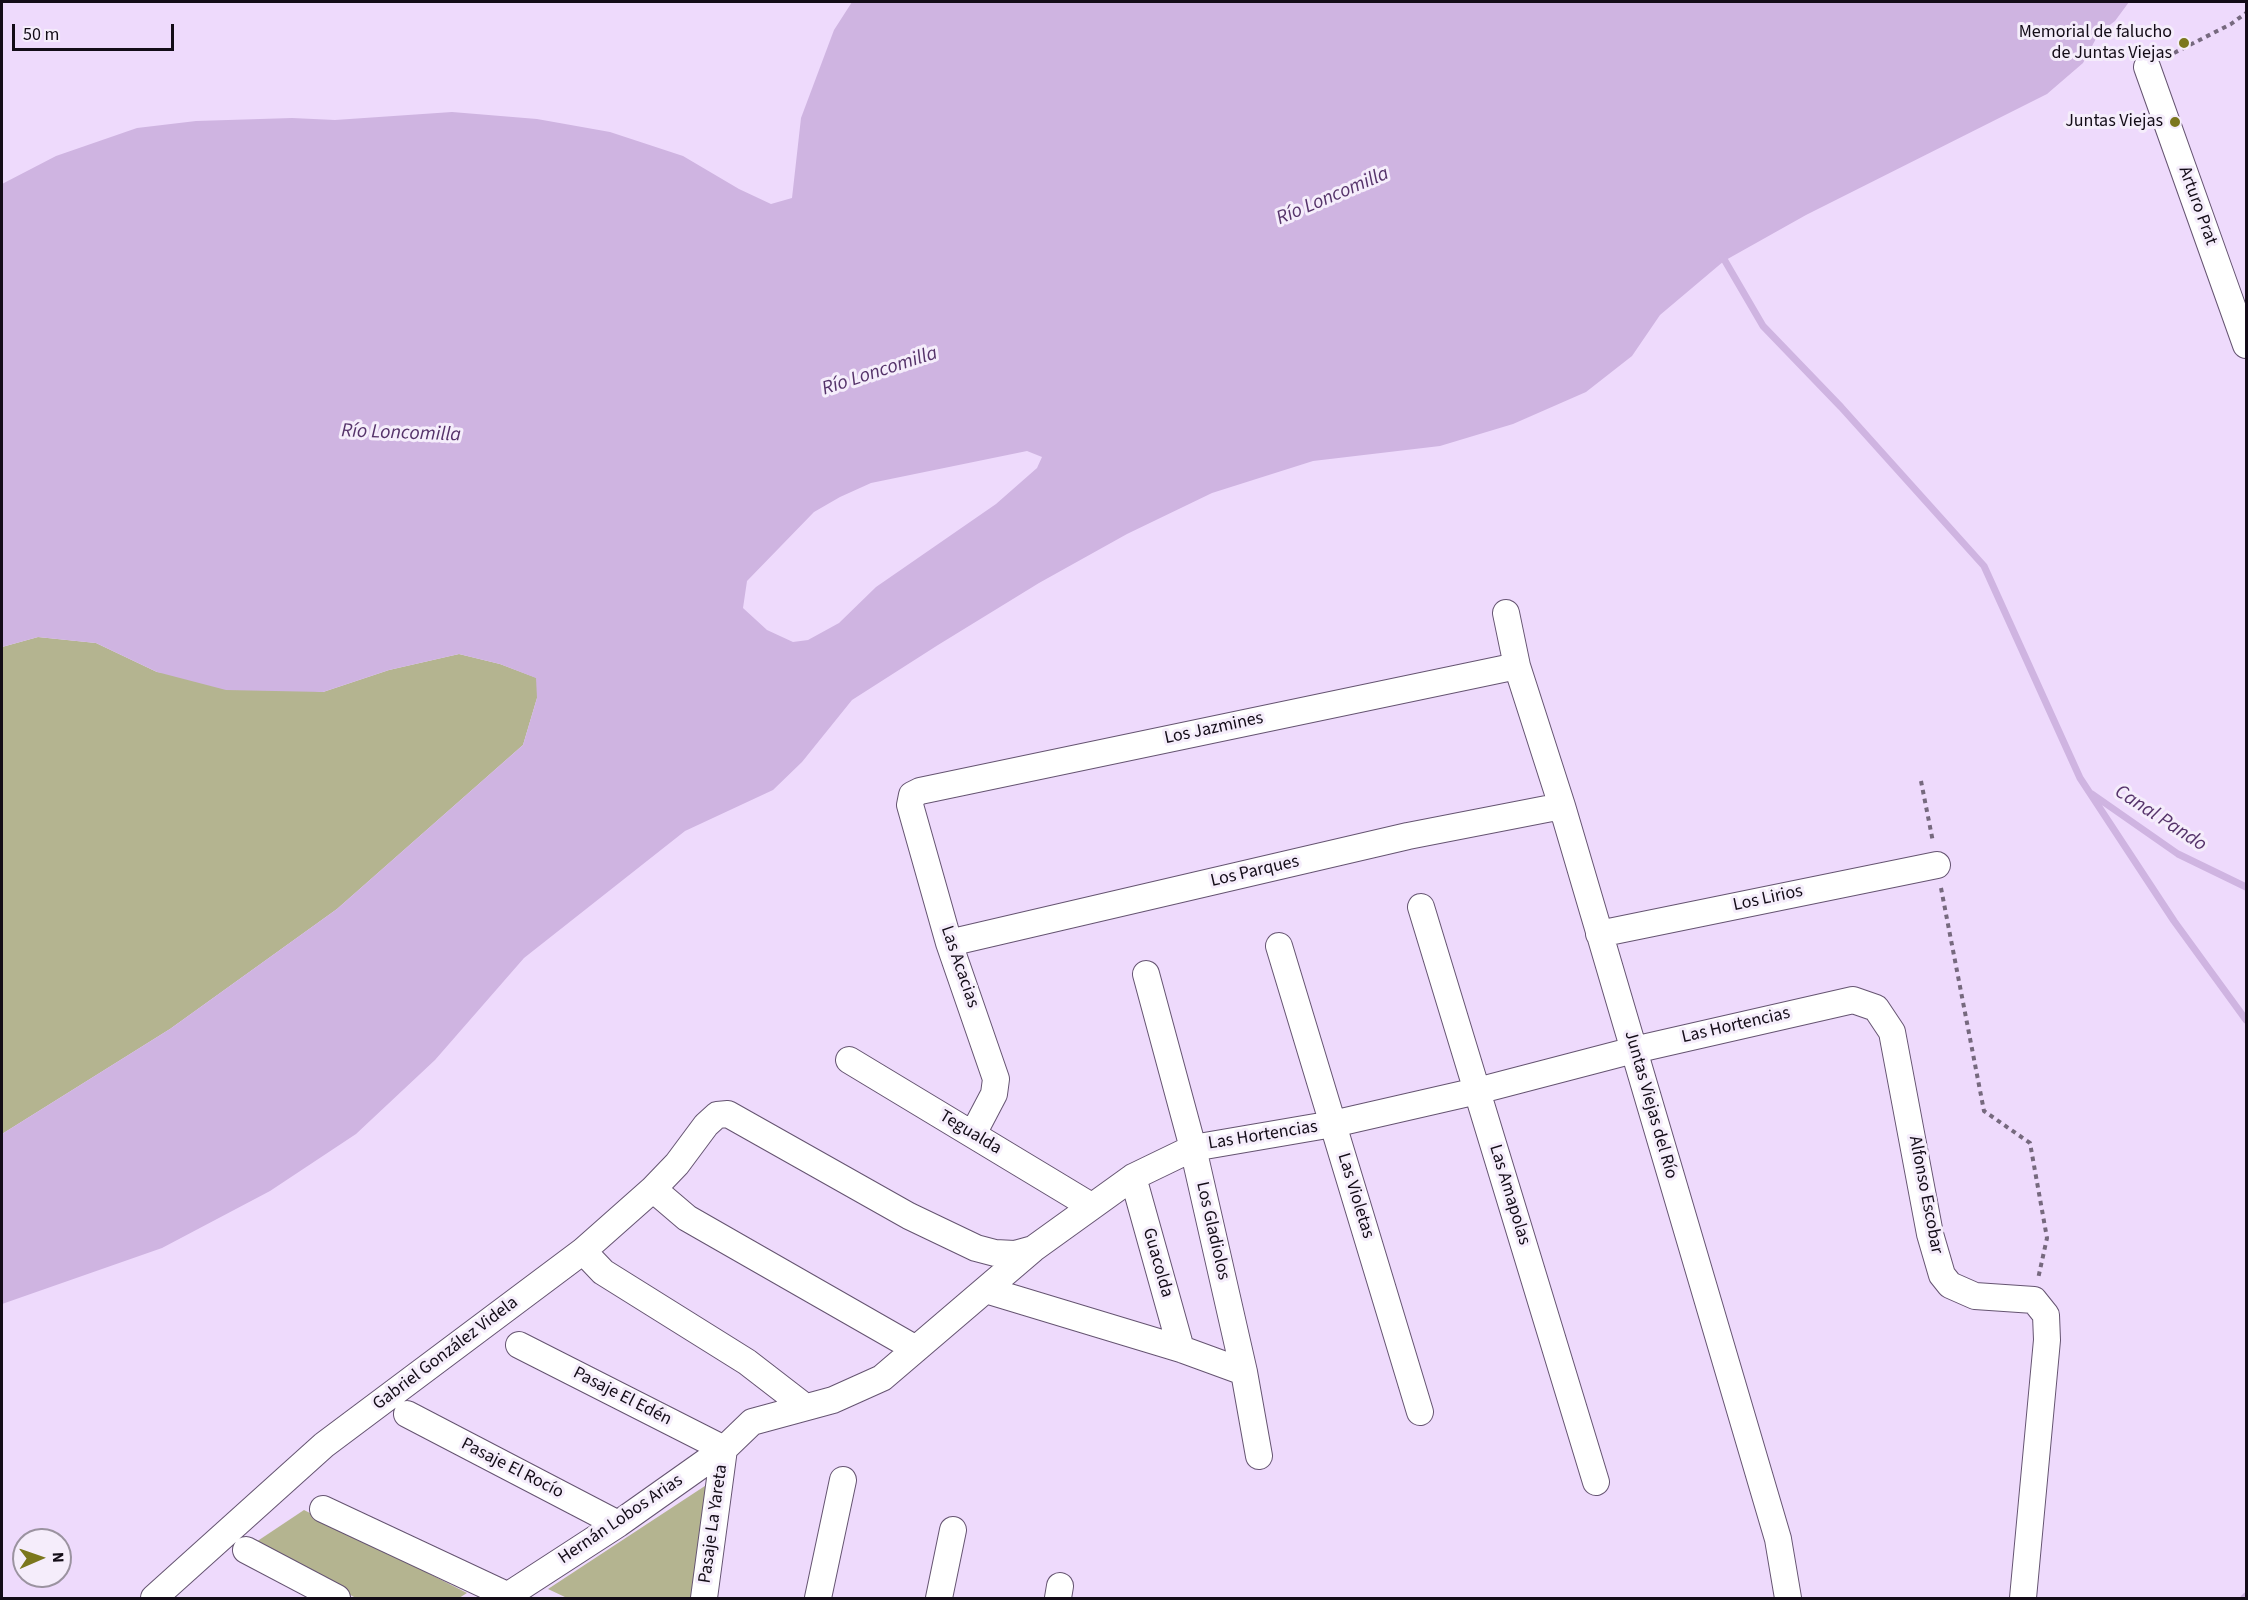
<!DOCTYPE html>
<meta charset="utf-8">
<style>
body{margin:0}
#map{position:relative;width:2248px;height:1600px;overflow:hidden;background:#eedafc;font-family:"Source Sans 3",sans-serif}
canvas{display:block}
.frame{position:absolute;inset:0;border:3px solid #130c17;pointer-events:none}
.north{position:absolute;left:12px;top:1528px;width:60px;height:60px;box-sizing:border-box;background:#f5edfb;border:2px solid #9b93a0;border-radius:50%;rotate:88deg;font-size:16px;font-weight:700;line-height:24px;text-align:center;color:#130c17}
.north::after{content:'';display:block;margin:auto;width:21px;height:27px;background:#7b771d;clip-path:polygon(50% 0,100% 100%,50% 72%,0 100%)}
.scale{position:absolute;left:12px;top:24px;width:162px;height:27px;box-sizing:border-box;border:3px solid #130c17;border-top:0;padding-left:8px;font-size:18px;line-height:21px;white-space:nowrap;color:#130c17;-webkit-text-stroke:4px #f5edfb;paint-order:stroke}
</style>
<div id="map">
<canvas width="2248" height="1600"></canvas>
<div class="frame"></div>
<div class="north">N</div>
<div class="scale">50 m</div>
</div>
<script>
const ctx = document.querySelector('canvas').getContext('2d');
ctx.lineJoin = 'round';
function fill(path, color) { ctx.fillStyle = color; ctx.fill(path, 'evenodd'); }
const toPath = rows => new Path2D(rows.map(r => 'M' + r).join(''));
function trace(path, color, width, dash) { ctx.strokeStyle = color; ctx.lineWidth = width; ctx.lineCap = dash ? 'butt' : 'round'; ctx.setLineDash(dash || []); ctx.stroke(path); }
function label(font, color, halo, rows, align = 'center') {
  ctx.font = font + ' "Source Sans 3",sans-serif'; ctx.lineWidth = 6; ctx.setLineDash([]); ctx.textBaseline = 'middle'; ctx.strokeStyle = halo; ctx.fillStyle = color; for (const [text, x, y, turn = 0] of rows) {
    ctx.save(); ctx.translate(x, y); ctx.rotate((+turn || 0) * Math.PI / 180); ctx.textAlign = isNaN(turn) ? turn : align; if (halo) ctx.strokeText(text, 0, 0); ctx.fillText(text, 0, 0); ctx.restore();
  }
}
fill(toPath([
 [38,637,96,643,157,672,323,692,389,670,459,654,500,664,537,678,537,698,523,745,337,909,170,1029,2,1134,2,647],
 [714,1480,691,1598,567,1598,548,1589],
 [304,1510,467,1593,459,1598,356,1598,253,1544]
]), '#b4b490');
fill(toPath([
 [852,2,2129,2,2115,21,2099,33,2083,63,2047,94,1806,215,1724,261,1660,315,1632,356,1586,392,1513,424,1440,446,1313,461,1212,493,1127,534,1039,583,938,645,852,700,802,762,773,790,685,831,524,958,435,1060,356,1134,270,1191,162,1248,2,1304,2,1134,170,1029,337,909,523,745,537,698,536,678,500,664,459,654,389,670,323,692,226,690,157,672,96,643,38,637,2,647,2,184,56,156,137,128,196,121,292,118,335,120,452,112,537,119,610,132,683,156,739,189,771,204,792,198,801,118,834,30],
 [1027,451,1042,457,1037,468,996,504,876,587,839,623,808,640,793,642,767,630,743,608,747,581,814,512,840,497,871,483]
]), '#cfb4e1');
trace(toPath([
 [1721,254,1763,326,1841,407,1984,566,2080,778,2174,921,2246,1020],
 [2092,794,2178,854,2246,887],
 [2244,1598,2246,1596]
]), '#cfb4e1', 7);
const minor = toPath([
 [2147,67,2246,345],
 [1506,613,1517,666,1562,806,1778,1539,1788,1598],
 [1421,907,1596,1482],
 [1599,934,1937,865],
 [949,943,1408,836,1562,806],
 [1279,946,1420,1412],
 [1146,974,1193,1148,1244,1372,1259,1456],
 [849,1060,1091,1206],
 [973,1134,994,1094,996,1079,949,943,910,805,912,795,920,791,1517,666],
 [1133,1177,1181,1349],
 [653,1189,687,1218,916,1349],
 [583,1251,603,1272,747,1362,804,1406],
 [986,1290,1181,1349,1244,1372],
 [519,1345,724,1449,704,1598],
 [407,1414,618,1524],
 [323,1509,513,1598],
 [246,1550,337,1598],
 [154,1598,324,1445,583,1251,653,1189,677,1164,706,1125,717,1115,728,1114,909,1216,976,1248,995,1253,1015,1254,1033,1249,1133,1177,1193,1148,1333,1124,1477,1091,1634,1050,1853,1000,1876,1008,1892,1032,1930,1234,1942,1275,1950,1285,1975,1296,2034,1300,2046,1315,2047,1340,2023,1598],
 [504,1598,618,1524,724,1449,752,1422,833,1400,882,1378,1033,1249],
 [818,1598,843,1480],
 [939,1598,953,1530],
 [1058,1598,1060,1586]
]);
trace(minor, '#655471', 28);
trace(toPath([
 [2166,57,2231,24,2246,13],
 [1921,781,1933,842],
 [1941,888,1984,1111,2030,1143,2047,1238,2038,1279]
]), '#76697e', 4, [4.5, 4.5]);
trace(minor, '#fff', 26);
for (const [x, y, r, color] of [
 [2184,43,6,"#7b771d"],
 [2175,122,6,"#7b771d"]
]) { const dot = new Path2D(); dot.arc(x, y, r, 0, 2 * Math.PI); ctx.fillStyle = color; ctx.fill(dot); trace(dot, '#f5edfb', 2); }
label('18px', '#130c17', '#f5edfb', [
 ["Memorial de falucho",2172,33],
 ["de Juntas Viejas",2172,54],
 ["Juntas Viejas",2163,122]
], 'right');
label('18px', '#130c17', '#f5edfb', [
 ["Arturo Prat",2197,206,70],
 ["Los Jazmines",1214,729,-12],
 ["Los Parques",1255,872,-13],
 ["Los Lirios",1768,899,-12],
 ["Las Acacias",959,967,71],
 ["Las Hortencias",1736,1026,-13],
 ["Juntas Viejas del Río",1650,1105,74],
 ["Tegualda",970,1133,31],
 ["Las Hortencias",1263,1136,-9],
 ["Las Amapolas",1509,1195,73],
 ["Alfonso Escobar",1925,1195,79],
 ["Las Violetas",1355,1196,73],
 ["Los Gladiolos",1212,1231,77],
 ["Guacolda",1157,1263,74],
 ["Gabriel González Videla",446,1354,-37],
 ["Pasaje El Edén",622,1397,27],
 ["Pasaje El Rocío",512,1469,27],
 ["Hernán Lobos Arias",621,1520,-34],
 ["Pasaje La Yareta",714,1524,-82]
]);
label('italic 20px', '#55336a', '#f5edfb', [
 ["Río Loncomilla",1333,197,-23],
 ["Río Loncomilla",880,372,-18],
 ["Río Loncomilla",401,434,2],
 ["Canal Pando",2160,819,33]
]);
</script>
